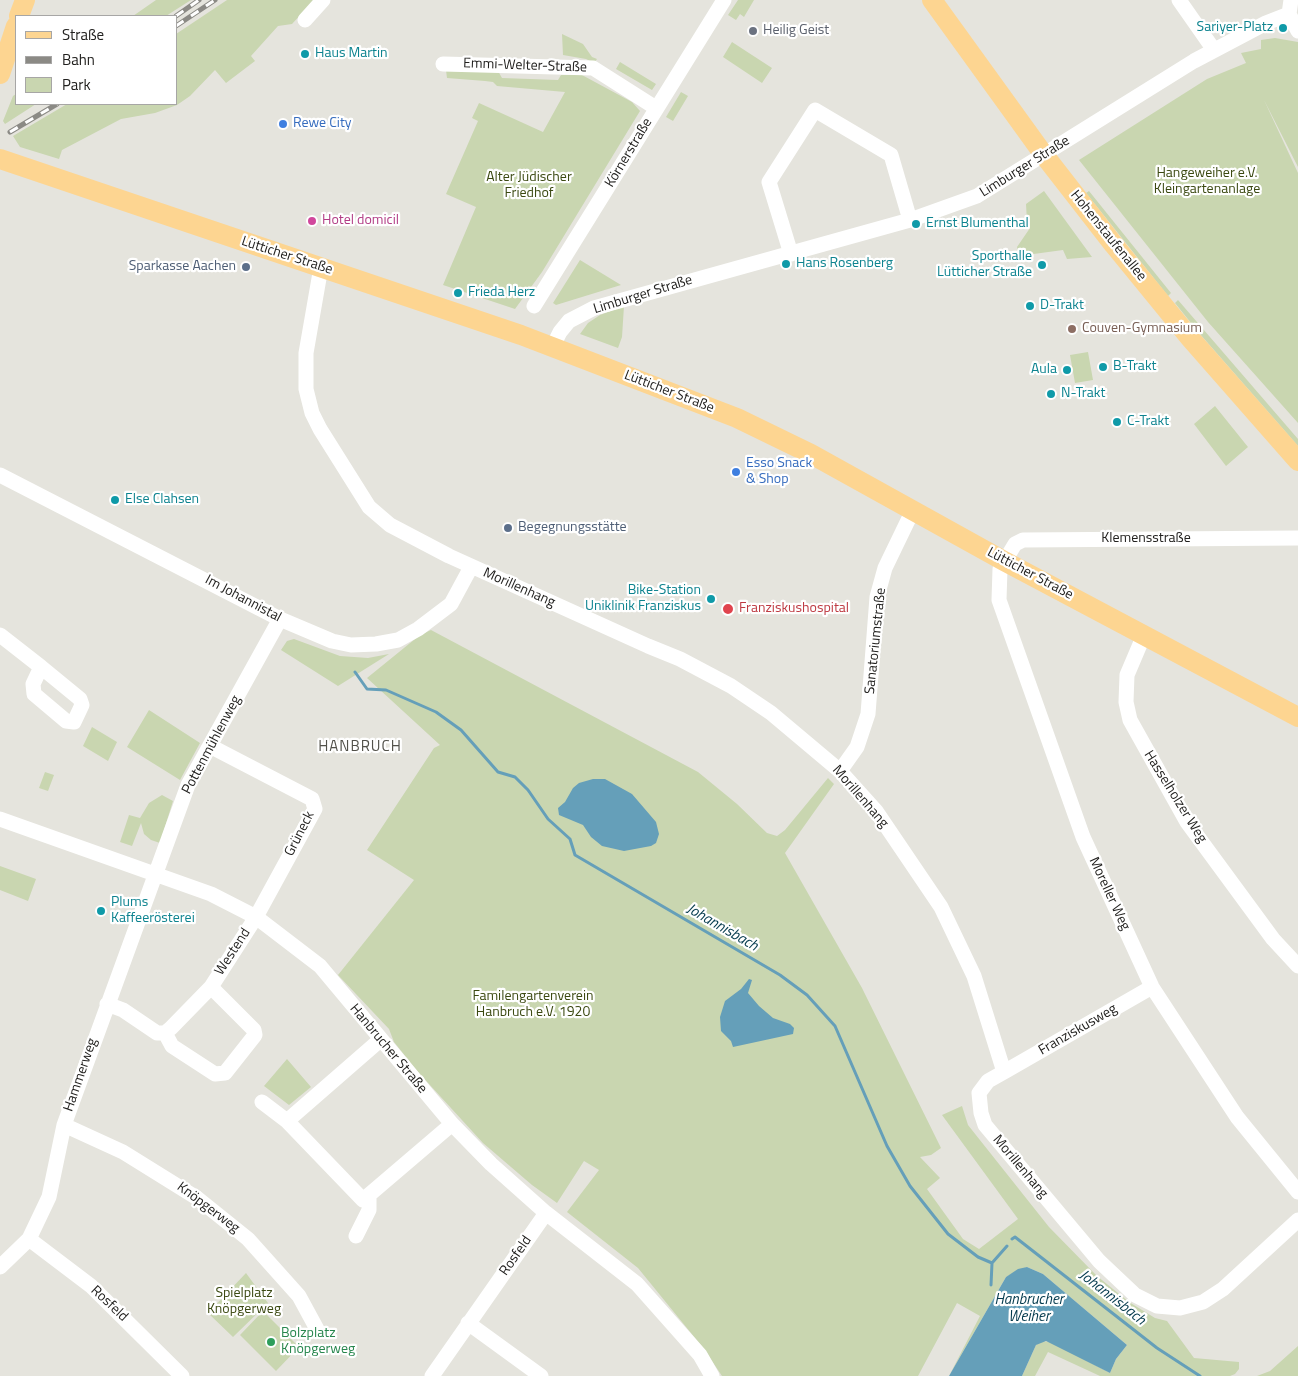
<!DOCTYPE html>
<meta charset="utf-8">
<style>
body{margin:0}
#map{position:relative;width:1298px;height:1376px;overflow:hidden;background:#e5e4dd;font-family:"Titillium Web",sans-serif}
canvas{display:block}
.legend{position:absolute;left:15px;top:15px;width:162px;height:90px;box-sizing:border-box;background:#fff;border:1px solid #a7a6a5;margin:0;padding:6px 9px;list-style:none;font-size:15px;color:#22211f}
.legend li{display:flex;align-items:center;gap:10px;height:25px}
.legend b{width:25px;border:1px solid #a7a6a5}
</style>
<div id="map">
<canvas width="1298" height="1376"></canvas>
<ul class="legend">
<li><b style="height:6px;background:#fdd591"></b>Straße</li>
<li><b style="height:6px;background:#8b8a85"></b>Bahn</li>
<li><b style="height:14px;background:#c9d6b0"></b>Park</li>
</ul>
</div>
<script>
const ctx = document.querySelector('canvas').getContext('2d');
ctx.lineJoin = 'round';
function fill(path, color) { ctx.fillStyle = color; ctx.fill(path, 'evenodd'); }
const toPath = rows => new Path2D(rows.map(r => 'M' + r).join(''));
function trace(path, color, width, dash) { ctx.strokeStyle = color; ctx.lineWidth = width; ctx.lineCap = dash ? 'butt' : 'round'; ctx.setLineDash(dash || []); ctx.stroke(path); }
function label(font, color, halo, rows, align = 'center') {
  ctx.font = font + ' "Titillium Web",sans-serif'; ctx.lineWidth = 4.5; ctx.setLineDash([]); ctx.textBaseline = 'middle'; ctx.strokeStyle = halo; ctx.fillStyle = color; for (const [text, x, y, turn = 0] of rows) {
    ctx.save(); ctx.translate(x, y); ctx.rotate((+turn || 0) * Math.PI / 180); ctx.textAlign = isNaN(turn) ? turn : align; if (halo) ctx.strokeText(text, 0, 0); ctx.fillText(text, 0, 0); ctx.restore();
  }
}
fill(toPath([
 [156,0,191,0,166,16,133,16],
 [227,0,314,0,292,24,278,26,251,56,255,61,226,83,215,70,190,96,177,105,155,113,121,119,62,150,59,159,20,147,13,136,67,104,176,104,176,34],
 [738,0,754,0,744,17,740,14,736,20,728,15],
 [562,34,583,44,592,57,597,59,594,63,586,59,563,55],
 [1275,38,1298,42,1298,167,1264,100,1298,173,1298,423,1208,322,1079,160,1207,79,1246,63,1241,53,1261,49,1261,40],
 [732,42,772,68,762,83,723,57],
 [620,62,656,84,652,90,616,69],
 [446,70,498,71,502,78,558,80,561,75,582,75,632,102,640,111,542,272,515,309,443,285,476,207,446,194,478,121,472,118,479,103,543,132,565,92,497,86,493,82,485,81,447,78],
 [681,92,688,96,673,121,666,117],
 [16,94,16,104,36,104,5,124,3,121,13,96],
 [1044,191,1092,257,1067,259,1063,250,1019,256,1017,247,1030,228,1027,222,1026,204],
 [1089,191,1171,293,1168,296,1086,193],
 [580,260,621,285,556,305,553,303],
 [1178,300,1298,439,1298,446,1199,333,1175,303],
 [624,306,622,337,618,348,580,334,588,323,600,315],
 [1088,352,1093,380,1075,383,1070,355],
 [1215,406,1248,447,1226,466,1194,424],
 [431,630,698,772,737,804,767,833,777,836,785,830,828,778,834,784,785,853,862,988,941,1148,931,1155,920,1157,940,1178,927,1189,963,1239,979,1249,1018,1219,942,1115,962,1106,968,1125,1049,1227,1097,1276,1129,1302,1155,1318,1167,1321,1194,1358,1239,1362,1239,1369,1235,1374,1230,1376,1100,1376,1048,1352,1035,1376,1022,1376,1036,1345,1040,1341,1052,1342,1110,1373,1116,1359,1127,1345,1043,1274,1027,1267,1006,1277,949,1376,980,1316,957,1303,918,1376,722,1376,704,1349,638,1268,567,1212,599,1170,584,1161,557,1203,532,1185,483,1143,418,1072,394,1042,389,1029,338,975,414,880,367,850,434,748,440,745,367,678,420,635],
 [294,639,340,656,368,658,389,654,338,686,281,650,287,641],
 [149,710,200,743,180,780,127,747],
 [92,727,117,742,108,761,83,746],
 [45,772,54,775,48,791,39,788],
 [162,795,173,801,160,843,151,840,144,834,141,823,132,846,120,842,129,815,140,818,149,803],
 [0,866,36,879,28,901,0,890],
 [287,1059,311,1087,289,1105,264,1086],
 [246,1273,268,1303,233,1337,208,1313],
 [263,1311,299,1347,276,1371,240,1335],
 [1298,1346,1298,1376,1257,1376,1270,1371]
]), '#c9d6b0');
fill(toPath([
 [593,779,605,779,632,794,656,822,659,834,656,843,651,846,624,851,602,846,591,837,583,825,559,815,558,808,565,802,573,788,579,783],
 [749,979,752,980,748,993,759,1006,773,1018,790,1024,794,1028,793,1034,733,1047,731,1041,721,1031,720,1017,725,1001,741,989],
 [1027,1267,1043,1274,1127,1345,1116,1359,1110,1373,1046,1341,1036,1345,1022,1376,949,1376,1006,1277,1018,1269]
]), '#659fb9');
trace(toPath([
 [355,672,367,689,386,690,436,712,461,730,498,772,515,777,528,790,548,819,570,839,575,855,780,975,807,995,835,1026,887,1146,910,1186,948,1234,978,1257,992,1263,1007,1246],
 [1012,1239,1015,1237,1157,1348,1200,1376],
 [991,1285,992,1263]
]), '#659fb9', 3);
trace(toPath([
 [1179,0,1214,50],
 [1291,0,1289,14,1298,31],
 [305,20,323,0],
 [443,64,593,68,656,108],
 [791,254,769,182,815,110,891,155,910,220],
 [321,267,306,353,306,389,312,413,320,429,369,507,390,525,449,556,648,646,680,659,731,686,771,713,840,771,876,811,941,907,974,976,1004,1072,988,1081,979,1093,981,1113,985,1125,1099,1261,1135,1295,1157,1306,1180,1308,1203,1302,1223,1289,1298,1220],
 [534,306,724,0],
 [552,348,560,332,569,321,594,308,910,220,977,196,1194,61,1266,23,1289,14],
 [0,475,280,619,332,641,351,645,376,644,398,640,418,629,451,604,471,567],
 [1298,538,1023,540,1015,544,1000,569,999,600,1083,837,1152,987,1237,1117,1298,1192],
 [0,635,41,667,80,699,82,705,74,722,66,721,34,694,33,684,41,667],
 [1144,635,1127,675,1126,702,1130,720,1187,822,1273,939,1298,966],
 [840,771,857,747,868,714,877,597,885,568,913,510],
 [0,819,211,894,256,917,320,966,452,1124,491,1164,546,1213,637,1284,700,1355,712,1376],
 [107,1004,123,1010,157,1033,165,1033,171,1028,211,987,256,917,315,809,312,799,210,746],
 [165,1033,172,1046,215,1074,225,1073,255,1035,254,1030,211,987],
 [380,1040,287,1121,363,1200,452,1124],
 [1004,1072,1152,987],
 [262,1102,287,1121],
 [64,1125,123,1152,197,1198,248,1239,299,1296,318,1331],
 [356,1236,369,1210,369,1196],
 [29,1239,91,1286,182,1376],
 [0,1267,29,1239,49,1197,64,1125,188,785,280,619],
 [468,1323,541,1376],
 [432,1376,546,1213]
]), '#fff', 15);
trace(toPath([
 [932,0,1044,155,1114,245,1190,338,1298,461],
 [19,16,25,0],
 [0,74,16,26],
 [0,159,521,335,737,418,811,454,1004,561,1298,717]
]), '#fdd591', 20);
const rail = toPath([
 [176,16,199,0],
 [176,26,215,0],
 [10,132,57,104]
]);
trace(rail, '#8b8a85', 5);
trace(rail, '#fff', 3, [9]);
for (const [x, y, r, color] of [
 [1283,28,5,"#0f9aa8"],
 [753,31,5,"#6b7280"],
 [305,54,5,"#0f9aa8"],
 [283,124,5,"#3f7fe0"],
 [312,221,5,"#d1479c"],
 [916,224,5,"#0f9aa8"],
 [786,264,5,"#0f9aa8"],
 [1042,265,5,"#0f9aa8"],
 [246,267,5,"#5c6f8a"],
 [458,293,5,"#0f9aa8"],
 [1030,306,5,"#0f9aa8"],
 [1072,329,5,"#8d6e63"],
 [1103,367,5,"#0f9aa8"],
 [1067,370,5,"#0f9aa8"],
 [1051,394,5,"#0f9aa8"],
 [1117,422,5,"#0f9aa8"],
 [736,472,5,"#3f7fe0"],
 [115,500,5,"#0f9aa8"],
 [508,528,5,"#5c6f8a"],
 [711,599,5,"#0f9aa8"],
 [728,609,6,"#e0444e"],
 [101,911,5,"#0f9aa8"],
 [271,1342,5,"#2e9e5b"]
]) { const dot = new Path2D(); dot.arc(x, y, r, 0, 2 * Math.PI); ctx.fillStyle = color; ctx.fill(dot); trace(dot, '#fff', 2); }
label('14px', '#0d838f', '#fff', [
 ["Sariyer-Platz",1273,28,"right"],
 ["Haus Martin",315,54],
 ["Ernst Blumenthal",926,224],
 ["Sporthalle",1032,257,"right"],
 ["Lütticher Straße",1032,273,"right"],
 ["Hans Rosenberg",796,264],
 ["Frieda Herz",468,293],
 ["D-Trakt",1040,306],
 ["B-Trakt",1113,367],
 ["Aula",1057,370,"right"],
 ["N-Trakt",1061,394],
 ["C-Trakt",1127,422],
 ["Else Clahsen",125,500],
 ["Bike-Station",701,591,"right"],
 ["Uniklinik Franziskus",701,607,"right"],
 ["Plums",111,903],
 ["Kaffeerösterei",111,919]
], 'left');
label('14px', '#5b616d', '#fff', [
 ["Heilig Geist",763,31]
], 'left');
label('14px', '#22211f', '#fff', [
 ["Emmi-Welter-Straße",525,66,2],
 ["Körnerstraße",629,153,-59],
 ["Limburger Straße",1025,167,-32],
 ["Hohenstaufenallee",1108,236,51],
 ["Lütticher Straße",287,256,18],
 ["Limburger Straße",643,295,-17],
 ["Lütticher Straße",669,392,21],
 ["Klemensstraße",1146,539],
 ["Lütticher Straße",1030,574,28],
 ["Morillenhang",519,588,24],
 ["Im Johannistal",243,599,28],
 ["Sanatoriumstraße",876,641,-84],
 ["Pottenmühlenweg",212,745,-62],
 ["Morillenhang",860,797,49],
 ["Hasselholzer Weg",1175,797,58],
 ["Grüneck",300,834,-63],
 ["Moreller Weg",1109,894,65],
 ["Westend",233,952,-57],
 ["Franziskusweg",1078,1030,-30],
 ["Hanbrucher Straße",388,1049,50],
 ["Hammerweg",81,1075,-71],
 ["Morillenhang",1020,1167,50],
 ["Knöpgerweg",208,1208,37],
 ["Rosfeld",516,1256,-55],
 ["Rosfeld",109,1304,43]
]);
label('14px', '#366cbe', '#fff', [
 ["Rewe City",293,124],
 ["Esso Snack",746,464],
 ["& Shop",746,480]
], 'left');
label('14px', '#3b4911', '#fff', [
 ["Hangeweiher e.V.",1207,174],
 ["Kleingartenanlage",1207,190],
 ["Alter Jüdischer",529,178],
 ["Friedhof",529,194],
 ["Familengartenverein",533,997],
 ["Hanbruch e.V. 1920",533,1013],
 ["Spielplatz",244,1294],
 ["Knöpgerweg",244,1310]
]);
label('14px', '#b23c85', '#fff', [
 ["Hotel domicil",322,221]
], 'left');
label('14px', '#4e5e75', '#fff', [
 ["Sparkasse Aachen",236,267],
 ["Begegnungsstätte",518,528,"left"]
], 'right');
label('14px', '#785e54', '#fff', [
 ["Couven-Gymnasium",1082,329]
], 'left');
label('14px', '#be3a42', '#fff', [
 ["Franziskushospital",739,609]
], 'left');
label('14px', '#27864d', '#fff', [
 ["Bolzplatz",281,1334],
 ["Knöpgerweg",281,1350]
], 'left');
ctx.letterSpacing = '1px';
label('15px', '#52514a', '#fff', [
 ["HANBRUCH",360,747]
]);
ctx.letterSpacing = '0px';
label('italic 15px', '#043a4d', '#fff', [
 ["Johannisbach",722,928,30],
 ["Johannisbach",1112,1298,38],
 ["Hanbrucher",1029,1300],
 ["Weiher",1029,1317]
]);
</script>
